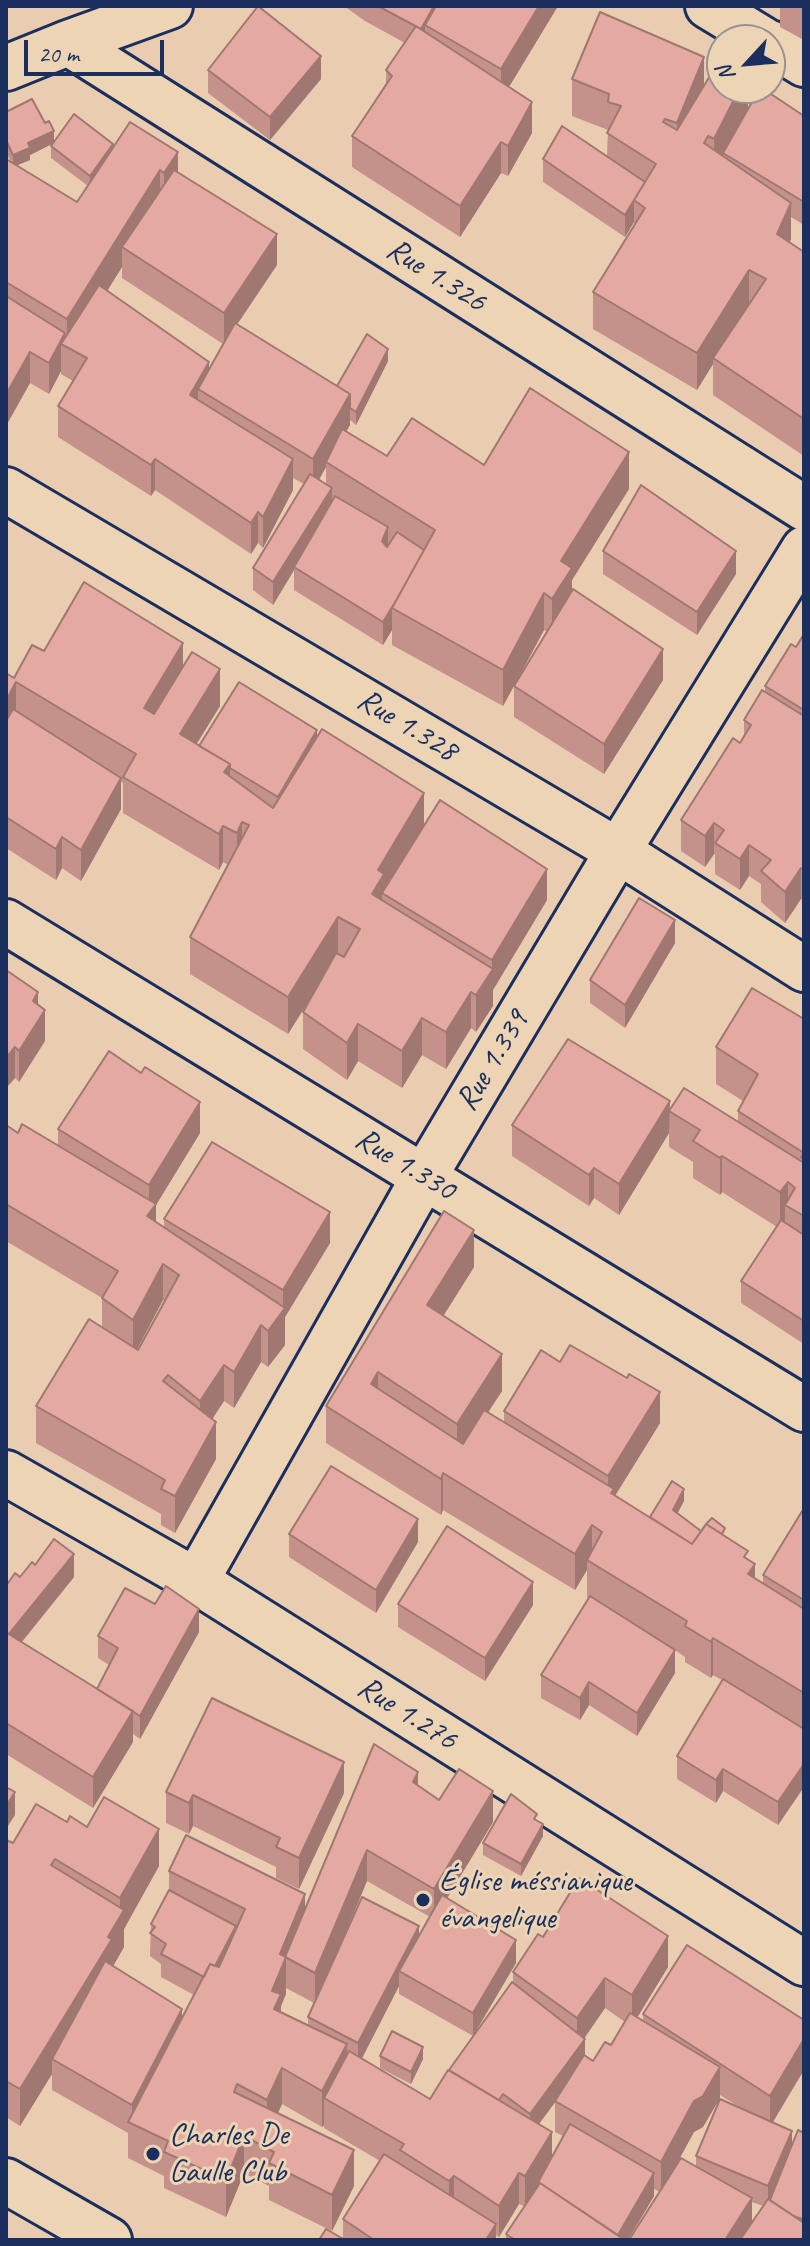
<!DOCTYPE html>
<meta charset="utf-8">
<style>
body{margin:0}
#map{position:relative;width:810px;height:2246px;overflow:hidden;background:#eaccb0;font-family:Caveat,sans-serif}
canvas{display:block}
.frame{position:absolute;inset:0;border:8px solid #1b2f5e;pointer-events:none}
.north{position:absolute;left:706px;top:24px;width:80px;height:80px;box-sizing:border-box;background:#ecd4b4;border:2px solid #989292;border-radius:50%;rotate:244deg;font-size:22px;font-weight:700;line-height:32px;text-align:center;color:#1b2f5e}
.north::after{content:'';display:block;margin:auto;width:28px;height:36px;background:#1b2f5e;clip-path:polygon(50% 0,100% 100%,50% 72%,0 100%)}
.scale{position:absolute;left:24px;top:40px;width:140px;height:36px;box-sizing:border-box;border:4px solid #1b2f5e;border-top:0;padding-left:10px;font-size:24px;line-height:28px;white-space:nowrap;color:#1b2f5e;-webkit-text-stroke:6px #ecd4b4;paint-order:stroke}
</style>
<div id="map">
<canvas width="810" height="2246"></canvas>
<div class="frame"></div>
<div class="north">N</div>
<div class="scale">20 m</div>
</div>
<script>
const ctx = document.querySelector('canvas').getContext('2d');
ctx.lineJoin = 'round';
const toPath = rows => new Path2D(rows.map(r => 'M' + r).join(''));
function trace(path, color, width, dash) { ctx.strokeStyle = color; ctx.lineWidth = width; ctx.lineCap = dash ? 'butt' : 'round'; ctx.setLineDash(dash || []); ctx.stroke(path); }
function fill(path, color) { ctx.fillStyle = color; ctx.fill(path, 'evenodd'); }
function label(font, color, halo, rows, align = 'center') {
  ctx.font = font + ' Caveat,sans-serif'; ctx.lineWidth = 6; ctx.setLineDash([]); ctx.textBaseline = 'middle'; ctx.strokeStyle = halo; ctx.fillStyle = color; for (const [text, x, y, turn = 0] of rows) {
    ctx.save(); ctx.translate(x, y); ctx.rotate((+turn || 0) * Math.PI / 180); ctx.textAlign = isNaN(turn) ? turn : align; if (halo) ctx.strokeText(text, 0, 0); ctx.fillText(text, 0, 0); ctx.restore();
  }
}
const minor = toPath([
 [708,6,764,40],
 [68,43,804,508],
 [770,43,804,64],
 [6,68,68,43,170,6],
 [6,490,618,851,804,969],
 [6,922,804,1409],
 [6,1473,196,1581,804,1963],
 [196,1581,424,1177,618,851,804,549]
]);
const primary = toPath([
 [6,2181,109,2240]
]);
trace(minor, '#1b2f5e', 50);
trace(primary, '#1b2f5e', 50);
trace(minor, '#ecd4b4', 44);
trace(primary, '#ecd4b4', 44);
fill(toPath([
 [344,6,558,6,509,87,532,133,508,176,501,173,460,237,352,167,352,136,386,83,386,70,405,43,365,21],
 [780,6,804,6,804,40,780,27],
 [208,70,321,79,270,140,208,93],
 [572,79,748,88,748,109,804,116,804,225,791,217,791,239,790,242,804,252,804,456,713,395,713,364,697,390,593,329,593,292,634,226,634,222,625,237,543,182,543,159,607,156,608,130,572,116],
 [6,112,54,142,113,148,178,172,277,265,237,324,337,386,388,361,356,425,350,420,350,425,346,431,387,456,484,465,629,489,572,580,572,591,663,680,604,774,514,717,514,686,503,706,392,645,392,630,383,645,294,590,294,570,273,605,253,590,253,568,304,484,293,478,293,490,263,548,258,543,251,554,155,490,151,496,58,437,58,406,73,381,61,374,61,371,49,394,30,383,7,424,6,423,6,159,11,162,6,152],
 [53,143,51,146,51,158,88,186,77,202,17,165,30,160,30,155],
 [122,267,122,278,223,344,209,369,107,291],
 [326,467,326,484,319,480],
 [544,630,547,632,515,685],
 [603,551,736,574,697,635,603,574],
 [804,634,804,901,801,899,785,923,761,902,761,884,749,876,740,890,715,874,715,854,714,854,705,867,681,851,681,820,740,743,744,737,744,720,765,692,765,686,796,647],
 [44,651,183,668,220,706,196,744,199,746,317,737,424,826,547,900,493,990,493,1006,476,1032,471,1028,446,1069,422,1055,402,1088,358,1061,347,1080,303,1049,303,1012,318,986,288,1034,190,974,190,937,228,865,223,862,219,870,123,813,123,783,121,782,121,809,81,881,62,868,56,880,6,848,6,673,14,678],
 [675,943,625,1028,590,1003,590,980],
 [6,970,38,1005,45,1041,19,1082,15,1078,7,1087,7,1098],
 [804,1019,804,1344,741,1303,741,1281,777,1227,722,1192,720,1195,693,1178,693,1162,669,1147,669,1133,619,1215,594,1198,589,1206,512,1156,512,1125,670,1110,738,1121,738,1111,743,1101,716,1084,716,1047],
 [6,1125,18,1133,58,1146,58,1129,200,1133,156,1205,156,1222,164,1227,164,1219,330,1243,285,1317,285,1345,268,1367,261,1362,234,1408,224,1401,212,1419,216,1459,175,1533,161,1525,161,1514,36,1443,36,1406,102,1327,102,1298,6,1241],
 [163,1300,165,1301,138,1350,137,1349],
 [474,1267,443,1316,502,1391,488,1412,504,1422,504,1411,660,1423,615,1496,650,1517,684,1501,677,1513,701,1531,725,1536,748,1559,755,1579,763,1583,763,1575,804,1508,804,1787,778,1825,723,1791,716,1803,677,1779,677,1756,722,1680,713,1675,711,1678,685,1662,685,1657,675,1650,675,1673,637,1736,589,1705,580,1720,541,1698,541,1675,589,1598,587,1597,587,1570,575,1590,443,1510,441,1515,326,1443,326,1406],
 [289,1534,418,1542,376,1613,289,1557],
 [35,1565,74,1577,22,1642,97,1689,109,1665,98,1658,98,1636,199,1632,140,1739,133,1734,133,1742,93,1808,6,1754,6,1586],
 [398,1604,533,1605,485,1681,398,1627],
 [418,1785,439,1800,493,1822,447,1898,516,1963,473,2036,399,1994,399,1986,362,2058,430,2099,449,2070,513,1983,513,1972,543,1937,668,1967,637,2018,643,2021,643,2014,804,2020,773,2123,792,2145,804,2133,804,2240,660,2192,654,2189,654,2196,628,2240,506,2240,506,2234,524,2206,519,2204,499,2237,496,2235,496,2240,319,2240,343,2239,343,2219,380,2161,324,2128,324,2125,322,2127,282,2104,278,2113,354,2186,332,2231,269,2200,269,2186,244,2173,226,2217,164,2188,164,2176,128,2158,128,2133,52,2090,52,2074,20,2126,6,2117,6,1840,13,1843,67,1822,87,1827,159,1866,124,1929,124,1947,113,1966,182,2019,194,1995,161,1977,161,1964,150,1956,151,1924,169,1890,169,1871,305,1909],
 [367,1881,430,1917,419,1936,346,1932],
 [286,1988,314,2003,308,2017,308,2026,281,2013,281,2006,286,1994],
 [605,2008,625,2022,611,2045,593,2061,585,2056,584,2038],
 [720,2095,744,2110,696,2156,696,2166,668,2178,694,2132,703,2127,720,2098],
 [555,2102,555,2132,563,2136,552,2158,539,2124],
 [752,2202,763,2206,752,2221],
 [166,1792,344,1793,299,1889,276,1878,276,1867,193,1826,189,1834,166,1823],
 [537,1821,543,1836,521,1876,483,1855,483,1843],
 [380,2056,423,2059,411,2084,380,2068]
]), '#c4928a');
fill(toPath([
 [434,6,447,6,425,25,425,44,421,29],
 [539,6,558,6,501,100,501,69],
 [321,56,321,79,270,140,270,117],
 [704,57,704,94,677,159,677,123],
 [740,88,748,88,748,110,723,153,723,157,714,175,714,139],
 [532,102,532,133,508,176,508,146],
 [54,131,54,143,30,155,30,160,13,167,13,155,28,143],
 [501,142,501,173,460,237,460,206],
 [113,144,113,156,90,188,90,176],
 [178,152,178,188,164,210,164,173],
 [160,170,160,207,122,247,122,267,71,349,67,346,67,319],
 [634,200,634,222,625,237,625,215],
 [791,203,791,239,777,271,777,234],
 [277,234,277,265,224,344,224,313],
 [749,270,749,306,713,358,713,364,697,390,697,353],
 [65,333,65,345,61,344,61,371,49,394,49,363],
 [388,349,388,361,356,425,356,412],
 [30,352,30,383,7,424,7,393],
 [209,362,209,393,198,389,198,412,190,395],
 [350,394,350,425,328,463,326,462,326,467,313,490,313,459],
 [629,452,629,489,572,580,572,605,552,635,552,599,561,561],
 [155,459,155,490,151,496,151,465],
 [293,459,293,490,263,548,263,517],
 [332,488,332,511,294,567,294,570,273,605,273,582],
 [258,512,258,543,251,554,251,523],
 [388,527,388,550,382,541],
 [736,551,736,574,697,635,697,612],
 [544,593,544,630,503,706,503,670],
 [392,608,392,630,383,645,383,622],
 [183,643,183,680,144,745,144,708],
 [663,649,663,680,604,774,604,744],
 [220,669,220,706,180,771,180,734],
 [16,682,16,719,6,737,6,701],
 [317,730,317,752,278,820,278,797],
 [230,764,230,800,224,772],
 [121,778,121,809,81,881,81,850],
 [424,793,424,830,382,893,382,913,372,894,378,870],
 [242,822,242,859,237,870,237,833],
 [714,823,714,854,705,867,705,836],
 [223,826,223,862,219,870,219,834],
 [62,837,62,868,56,880,56,849],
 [749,845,749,876,740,890,740,859],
 [801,868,801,899,785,923,785,892],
 [547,869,547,900,493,990,493,1006,476,1032,476,995,492,970,492,960],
 [338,917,338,954,288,1034,288,997],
 [675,920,675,943,625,1028,625,1005],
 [38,992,38,1022,45,1010,45,1041,19,1082,19,1051,33,1001],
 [471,992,471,1028,446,1069,446,1032],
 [422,1018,422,1055,402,1088,402,1051],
 [358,1024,358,1061,347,1080,347,1043],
 [15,1047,15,1078,7,1087,7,1098,6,1100,6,1058],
 [670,1101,669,1133,619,1215,619,1184],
 [200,1102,200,1133,156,1205,156,1240,147,1216,149,1213,149,1185],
 [722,1156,722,1192,720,1195,720,1158],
 [594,1168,594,1198,589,1206,589,1175],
 [788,1182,788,1206,785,1205,785,1222,780,1228,780,1192],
 [330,1212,330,1243,285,1317,285,1345,268,1367,268,1331,283,1311,283,1290],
 [474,1230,474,1267,427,1342,427,1305],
 [163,1264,163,1300,133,1357,133,1320],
 [261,1325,261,1362,234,1408,234,1372],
 [502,1354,502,1391,457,1460,457,1424],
 [224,1365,224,1401,200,1438,200,1401],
 [378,1372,378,1408,371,1384],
 [660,1392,660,1423,608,1507,608,1476],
 [216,1422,216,1459,175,1533,175,1496],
 [443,1473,443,1510,441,1515,441,1479],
 [684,1489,684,1501,673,1522,673,1510],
 [418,1519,418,1542,376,1613,376,1590],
 [592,1525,592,1561,587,1560,587,1570,575,1590,575,1554],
 [74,1554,74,1577,6,1661,6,1639],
 [755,1564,755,1601,748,1574],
 [533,1582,533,1605,485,1681,485,1658],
 [199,1609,199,1632,140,1739,140,1716],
 [713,1638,713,1675,711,1678,711,1642],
 [675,1650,675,1673,637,1736,637,1713],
 [589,1682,589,1705,580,1720,580,1698],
 [133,1711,133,1742,93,1808,93,1777],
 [344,1762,344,1793,299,1889,299,1858],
 [804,1764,804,1787,778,1825,778,1802],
 [723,1769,723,1791,716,1803,716,1780],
 [418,1772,418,1803,413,1782],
 [493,1791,493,1822,434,1920,434,1889],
 [15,1792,15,1815,6,1829,6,1806],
 [193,1795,193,1826,189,1834,189,1803],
 [543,1824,543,1836,521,1876,521,1864],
 [159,1829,159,1866,124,1929,124,1947,112,1968,52,2059,52,2074,20,2126,20,2089,120,1916,120,1898],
 [367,1850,367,1881,315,2004,315,1973],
 [305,1894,305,1931,286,1958,286,1994,281,2006,281,2031,274,2046,272,1991,280,1954],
 [236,1926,236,1949,208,1979],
 [419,1926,419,1948,399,1971,399,1986,358,2066,358,2043],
 [668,1936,668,1967,632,2026,632,1995],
 [516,1940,516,1963,473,2036,473,2013],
 [605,1978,605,2008,577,2049,577,2018],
 [182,2009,182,2040,132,2124,132,2105],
 [585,2039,585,2062,530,2136,530,2114],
 [804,2039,804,2070,770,2127,770,2096],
 [347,2044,347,2081,324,2098,324,2125,322,2127,322,2091],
 [423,2047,423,2059,411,2084,411,2072],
 [720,2067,720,2098,703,2127,694,2132,661,2193,661,2162,694,2101],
 [282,2068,282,2104,267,2136,267,2100],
 [792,2131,792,2154,768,2206,768,2186],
 [552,2132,552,2163,525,2207,525,2176],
 [244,2136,244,2173,226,2217,226,2180],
 [354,2150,354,2186,332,2231,332,2195],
 [519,2173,519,2204,499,2237,499,2206],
 [654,2173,654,2196,628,2240,618,2240,618,2235],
 [454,2176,454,2206,449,2212,449,2181],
 [752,2198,752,2235,749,2240,725,2240],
 [496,2224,496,2240,486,2240]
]), '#a07771');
const building = toPath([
 [258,6,321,56,270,117,208,70,258,6],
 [378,6,434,6,421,29,378,6],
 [436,6,539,6,501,69,425,25,436,6],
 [600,12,704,57,677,123,665,119,663,122,677,130,722,56,722,88,740,88,714,139,708,136,704,143,791,203,777,234,804,252,804,419,713,358,766,279,749,270,697,353,593,292,645,208,634,200,656,164,607,133,621,106,608,102,609,94,572,79,600,12],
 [416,26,532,102,508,146,501,142,460,206,352,136,392,76,386,70,416,26],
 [760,88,762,88,804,116,804,202,723,153,760,88],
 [32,99,45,123,49,121,54,131,28,143,30,148,13,155,6,140,6,112,32,99],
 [74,114,113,144,90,176,51,146,74,114],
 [130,122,178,152,164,173,160,170,67,319,6,282,6,159,77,202,130,122],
 [562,126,645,182,625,215,543,159,562,126],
 [174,170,277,234,224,313,122,247,174,170],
 [99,285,209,362,190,395,293,459,263,517,258,512,251,523,155,459,151,465,58,406,87,358,61,344,99,285],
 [6,296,65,333,49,363,30,352,7,393,6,392,6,296],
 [235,323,350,394,313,459,198,389,235,323],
 [367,334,388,349,356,412,350,408,350,394,337,386,367,334],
 [530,388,629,452,561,561,572,568,552,599,544,593,503,670,392,608,435,530,326,462,342,429,387,456,412,418,484,465,530,388],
 [310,474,332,488,273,582,253,568,310,474],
 [641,485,736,551,697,612,603,551,641,485],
 [335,496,388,527,382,541,387,547,397,532,424,550,397,599,383,622,294,567,335,496],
 [84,582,183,643,144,708,154,714,192,652,220,669,180,734,230,764,224,772,273,808,322,729,424,793,378,870,384,874,372,894,493,969,476,995,471,992,446,1032,422,1018,402,1051,358,1024,347,1043,303,1012,336,953,344,957,360,929,338,917,288,997,190,937,249,825,242,822,237,833,223,826,219,834,123,777,136,754,16,682,6,701,6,673,14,678,32,645,44,651,84,582],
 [573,589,663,649,604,744,514,686,573,589],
 [804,634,804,710,765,686,791,644,796,647,804,634],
 [239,682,317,730,278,797,230,768,230,764,199,746,239,682],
 [762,690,804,716,804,870,801,868,785,892,761,871,771,860,749,845,740,859,715,843,724,830,714,823,705,836,681,820,733,738,740,743,751,725,744,720,762,690],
 [13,709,121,778,81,850,62,837,56,849,6,817,6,721,13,709],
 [440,800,547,869,492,960,382,893,440,800],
 [639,898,675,920,625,1005,590,980,639,898],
 [6,970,38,992,33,1001,45,1010,19,1051,15,1047,6,1058,6,970],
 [752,988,804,1019,804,1159,801,1157,804,1153,738,1111,758,1074,716,1047,752,988],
 [568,1039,670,1101,619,1184,594,1168,589,1175,512,1125,568,1039],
 [109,1051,141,1073,145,1067,200,1102,149,1185,58,1129,109,1051],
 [684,1088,804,1163,804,1216,785,1205,795,1188,788,1182,780,1192,722,1156,720,1158,693,1141,700,1130,669,1111,684,1088],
 [22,1124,156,1204,147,1216,285,1308,268,1331,261,1325,234,1372,224,1365,200,1401,168,1375,163,1381,216,1422,175,1496,161,1489,165,1480,36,1406,89,1319,138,1350,179,1275,163,1264,133,1320,102,1298,118,1271,6,1204,6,1125,18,1133,22,1124],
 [212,1142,330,1212,283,1290,164,1219,212,1142],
 [444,1211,474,1230,427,1305,502,1354,457,1424,378,1372,371,1384,463,1444,484,1410,614,1489,611,1493,692,1544,706,1524,748,1551,744,1557,755,1564,748,1574,804,1609,804,1693,713,1638,711,1642,685,1626,687,1621,587,1560,602,1532,592,1525,575,1554,443,1473,441,1479,326,1406,444,1211],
 [781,1220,804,1235,804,1321,741,1281,781,1220],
 [570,1345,627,1378,629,1374,660,1392,608,1476,504,1411,541,1350,560,1362,570,1345],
 [331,1466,418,1519,376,1590,289,1534,331,1466],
 [672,1481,684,1489,673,1510,701,1531,705,1526,692,1544,650,1517,672,1481],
 [804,1508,804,1600,763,1575,804,1508],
 [712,1518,725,1528,722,1534,706,1524,712,1518],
 [447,1526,533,1582,485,1658,398,1604,447,1526],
 [54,1539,74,1554,9,1634,7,1633,6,1635,6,1586,15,1573,20,1577,32,1562,35,1565,54,1539],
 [166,1586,199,1609,140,1716,97,1689,118,1648,98,1636,125,1588,155,1604,166,1586],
 [590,1596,675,1650,637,1713,589,1682,580,1698,541,1675,590,1596],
 [7,1633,133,1711,93,1777,6,1723,6,1635,7,1633],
 [723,1679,804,1729,804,1764,778,1802,723,1769,716,1780,677,1756,723,1679],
 [212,1698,344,1762,299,1858,276,1847,280,1838,193,1795,189,1803,166,1792,212,1698],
 [374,1744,418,1772,413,1782,439,1800,459,1769,493,1791,434,1889,367,1850,315,1973,285,1957,374,1744],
 [6,1787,15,1792,6,1806,6,1787],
 [511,1794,537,1814,534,1819,543,1824,521,1864,483,1843,511,1794],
 [104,1797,159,1829,120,1898,55,1859,51,1865,124,1910,108,1937,112,1939,20,2089,6,2081,6,1840,13,1843,36,1804,67,1822,70,1816,87,1827,104,1797],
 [186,1835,305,1894,280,1954,286,1957,272,1991,281,1994,274,2009,347,2044,322,2091,282,2068,267,2100,237,2084,234,2092,354,2150,332,2195,269,2163,274,2152,244,2136,226,2180,164,2152,168,2141,128,2122,210,1964,219,1967,245,1909,169,1871,186,1835],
 [579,1878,668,1936,632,1995,605,1978,577,2018,513,1972,538,1934,543,1937,579,1878],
 [169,1890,236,1926,215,1966,210,1964,204,1977,161,1954,166,1944,150,1933,155,1927,151,1924,169,1890],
 [442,1895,516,1940,473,2013,399,1971,442,1895],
 [362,1897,419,1926,358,2043,308,2017,362,1897],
 [687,1945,804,2020,804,2039,770,2096,643,2014,687,1945],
 [105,1961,182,2009,132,2105,52,2059,105,1961],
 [512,1982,585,2039,530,2114,503,2094,499,2100,449,2070,512,1982],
 [630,2013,720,2067,703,2096,694,2101,661,2162,555,2101,584,2055,593,2061,605,2042,611,2045,630,2013],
 [392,2031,423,2047,411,2072,380,2056,392,2031],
 [349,2051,430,2099,448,2070,552,2132,525,2176,519,2173,499,2206,454,2176,449,2181,400,2150,404,2144,324,2098,349,2051],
 [720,2099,792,2131,768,2186,696,2156,720,2099],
 [570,2124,654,2173,618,2235,540,2183,536,2186,570,2124],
 [798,2130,804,2133,804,2220,794,2216,770,2200,798,2130],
 [384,2154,496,2224,486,2240,374,2240,343,2219,384,2154],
 [681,2158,752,2198,725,2240,629,2240,681,2158],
 [540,2183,623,2239,623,2240,515,2240,506,2234,540,2183],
 [768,2199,804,2223,804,2235,801,2240,740,2240,768,2199],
 [326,2229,345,2240,319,2240,326,2229]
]);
fill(building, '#e4aaa1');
trace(building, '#a07771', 2);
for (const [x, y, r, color] of [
 [423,1900,8,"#1b2f5e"],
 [153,2154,8,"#1b2f5e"]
]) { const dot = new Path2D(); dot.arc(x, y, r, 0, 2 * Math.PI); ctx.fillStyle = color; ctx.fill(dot); trace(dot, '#ecd4b4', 3); }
label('32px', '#1b2f5e', '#ecd4b4', [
 ["Rue 1.326",436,276,32],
 ["Rue 1.328",407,726,31],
 ["Rue 1.339",493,1061,-59],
 ["Rue 1.330",405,1165,31],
 ["Rue 1.276",407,1714,32]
]);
label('32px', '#1b2f5e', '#ecd4b4', [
 ["Église méssianique",439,1882],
 ["évangelique",439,1919],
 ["Charles De",169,2136],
 ["Gaulle Club",169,2173]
], 'left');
</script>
